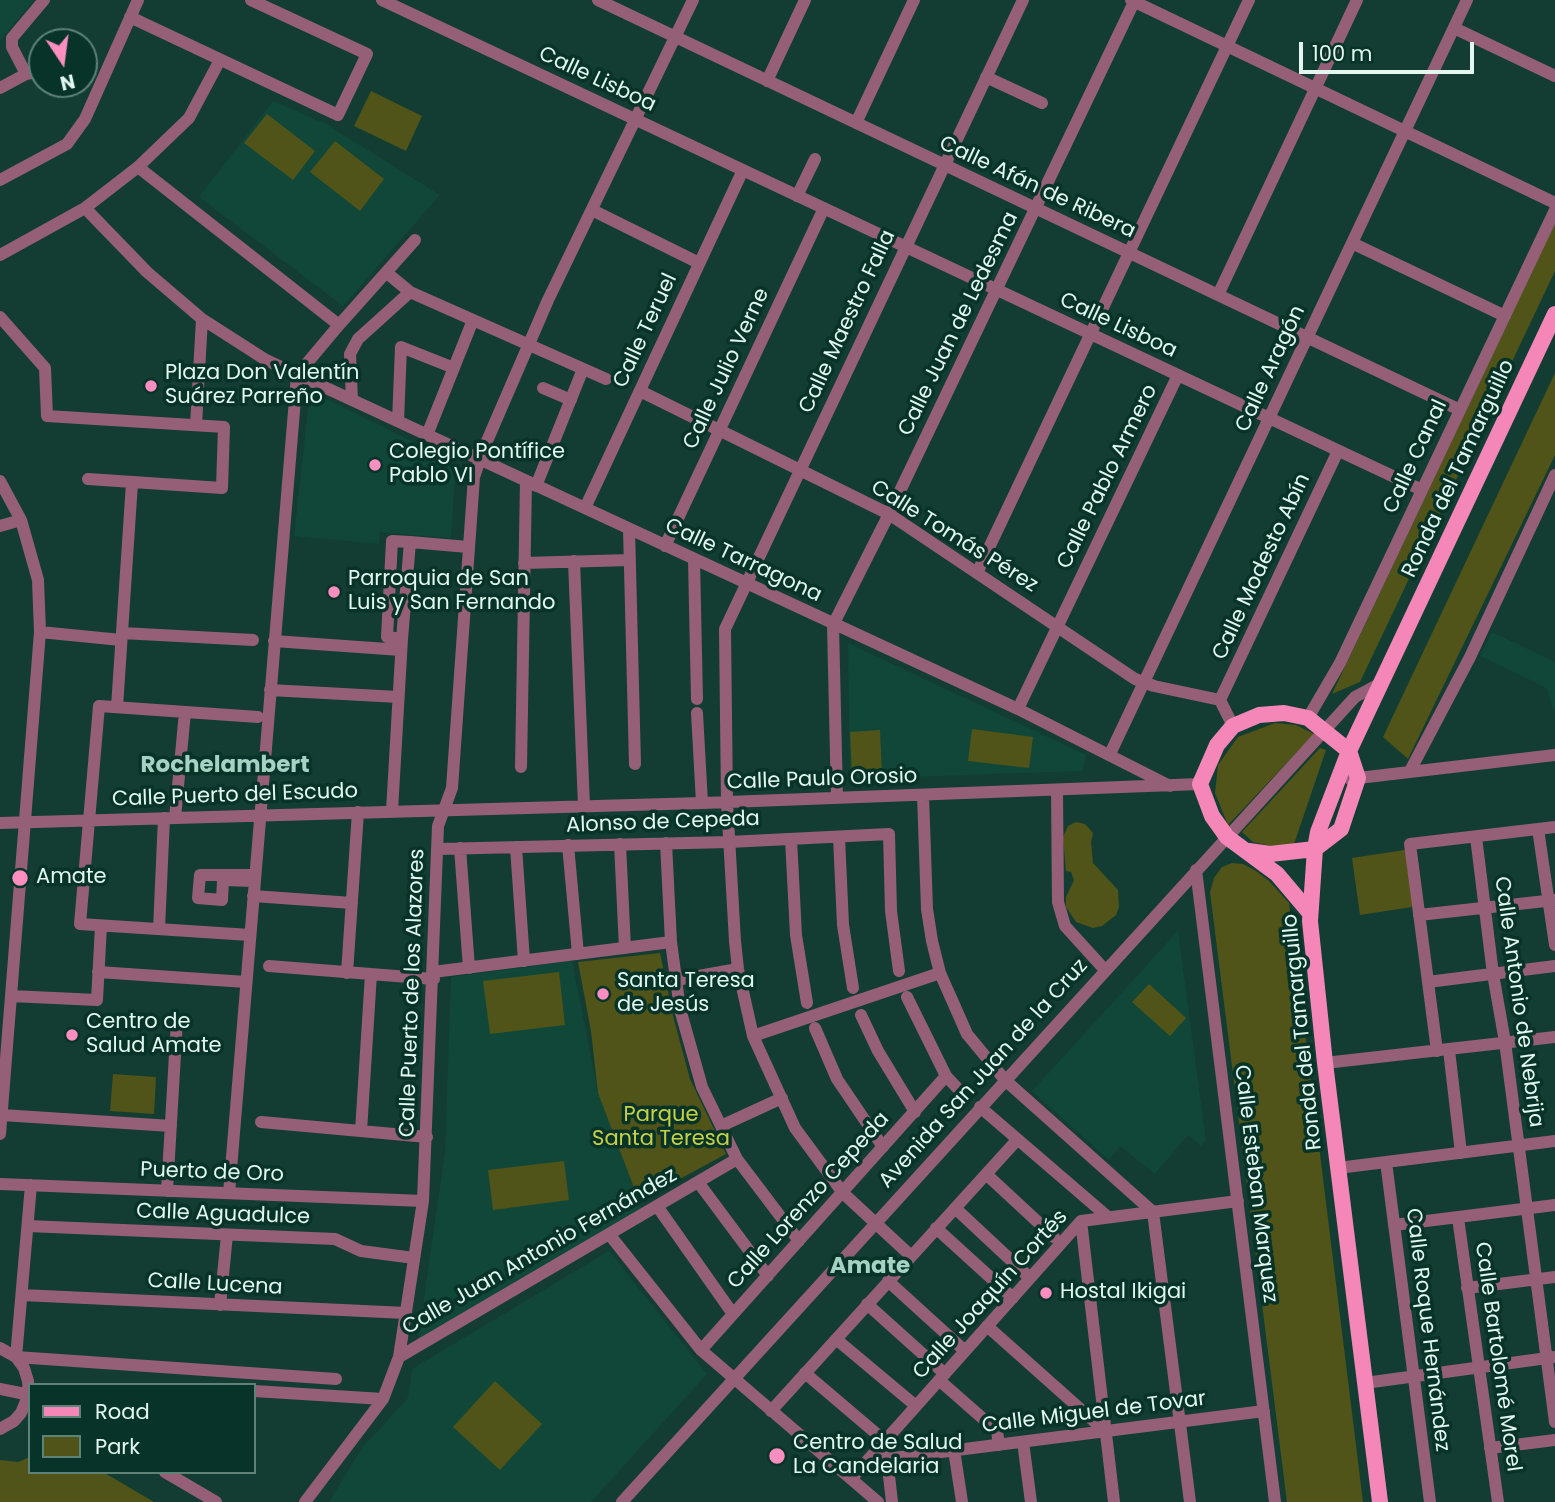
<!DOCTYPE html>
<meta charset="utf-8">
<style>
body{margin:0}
#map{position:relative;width:1555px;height:1502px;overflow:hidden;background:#133d32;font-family:Poppins,sans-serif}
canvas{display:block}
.legend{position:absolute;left:28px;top:1383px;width:228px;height:91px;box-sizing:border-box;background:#073328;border:2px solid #5e8178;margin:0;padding:9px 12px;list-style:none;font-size:21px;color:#e1f7ef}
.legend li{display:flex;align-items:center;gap:14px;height:35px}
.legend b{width:35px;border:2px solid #5e8178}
.north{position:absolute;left:28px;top:28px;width:70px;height:70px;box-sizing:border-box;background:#073328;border:2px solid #5e8178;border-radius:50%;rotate:167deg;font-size:19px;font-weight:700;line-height:28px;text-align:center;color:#e1f7ef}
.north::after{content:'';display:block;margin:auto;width:24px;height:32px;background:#fd8ec0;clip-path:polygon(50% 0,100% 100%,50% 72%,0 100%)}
.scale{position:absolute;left:1299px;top:42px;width:175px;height:32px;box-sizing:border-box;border:4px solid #e1f7ef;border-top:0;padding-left:9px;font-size:21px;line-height:24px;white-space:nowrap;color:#e1f7ef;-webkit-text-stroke:5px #073328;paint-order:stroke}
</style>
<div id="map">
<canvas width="1555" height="1502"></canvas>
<ul class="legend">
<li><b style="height:9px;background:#f487b8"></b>Road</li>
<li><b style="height:19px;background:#505418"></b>Park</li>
</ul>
<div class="north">N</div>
<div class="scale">100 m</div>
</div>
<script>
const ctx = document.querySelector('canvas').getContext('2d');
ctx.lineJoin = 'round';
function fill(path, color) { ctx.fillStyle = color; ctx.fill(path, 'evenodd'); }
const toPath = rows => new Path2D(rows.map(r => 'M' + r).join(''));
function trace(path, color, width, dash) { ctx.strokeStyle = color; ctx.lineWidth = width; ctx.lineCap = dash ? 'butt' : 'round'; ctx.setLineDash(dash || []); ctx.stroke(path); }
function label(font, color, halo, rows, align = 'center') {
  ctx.font = font + ' Poppins,sans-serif'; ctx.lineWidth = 7; ctx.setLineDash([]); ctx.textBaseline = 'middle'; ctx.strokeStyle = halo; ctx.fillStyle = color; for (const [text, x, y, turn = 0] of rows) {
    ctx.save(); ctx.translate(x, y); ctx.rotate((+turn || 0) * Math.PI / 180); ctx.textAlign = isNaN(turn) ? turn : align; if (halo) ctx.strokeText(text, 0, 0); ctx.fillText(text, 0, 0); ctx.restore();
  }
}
fill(toPath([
 [0,0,34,0,0,40],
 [273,101,326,124,440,195,343,306,199,197],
 [310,391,444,457,455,474,451,538,380,532,379,544,294,536],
 [1492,632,1555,662,1555,711,1552,707,1548,691,1543,686,1480,656],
 [848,643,1086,755,1083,771,850,779],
 [1178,931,1206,1141,1201,1146,1188,1135,1155,1174,1120,1146,1109,1160,1032,1091],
 [572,961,598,1093,643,1212,418,1340,445,1152,451,977],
 [609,1251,707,1374,591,1502,329,1502,362,1448,408,1398,412,1369]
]), '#104739');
fill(toPath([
 [371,91,422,116,406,151,354,126],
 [267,114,315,151,293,180,244,143],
 [335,141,384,179,360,211,310,172],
 [1555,223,1555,271,1360,682,1332,694],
 [1555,373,1555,455,1408,759,1383,737],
 [1275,723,1296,725,1314,734,1228,825,1215,793,1218,765,1238,737],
 [972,729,1033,737,1029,768,968,761],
 [880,730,882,774,852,775,850,732],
 [1320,748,1326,750,1294,844,1275,847,1253,842,1242,832],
 [1076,822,1085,824,1093,833,1091,842,1093,863,1118,890,1119,907,1116,915,1102,926,1093,928,1076,922,1066,907,1066,897,1074,880,1071,872,1066,871,1063,837,1068,826],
 [1411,849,1418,906,1360,915,1352,858],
 [1232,863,1243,864,1256,871,1269,881,1289,903,1363,1502,1287,1502,1210,892,1214,878,1222,867],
 [660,953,673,1016,690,1079,726,1154,639,1201,598,1093,591,1031,578,962],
 [559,972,565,1025,490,1034,483,981],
 [1149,984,1186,1018,1170,1036,1132,1002],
 [113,1074,156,1077,154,1114,110,1111],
 [564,1161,569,1200,493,1210,488,1170],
 [495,1381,542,1424,500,1470,453,1427],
 [30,1457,30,1472,103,1472,154,1502,0,1502,0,1460,18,1462]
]), '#505418');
trace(toPath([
 [382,0,1422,490],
 [598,0,1460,410],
 [1131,0,1555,203],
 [130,17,338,115,367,54,251,0],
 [1454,28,1555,76],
 [26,74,12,47,12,38,44,0],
 [986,77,1042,103],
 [767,81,805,0],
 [0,88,26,74,42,71],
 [856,123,914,0],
 [138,167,339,325],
 [0,180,67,144,85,119,138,0],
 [797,196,815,159],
 [85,208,147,272,202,319,266,360,1018,709,1170,786],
 [592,210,699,263],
 [1352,243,1505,316],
 [0,255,85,208,138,167,189,118,220,60],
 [387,273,410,292,606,379],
 [1218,295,1357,0],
 [0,317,45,368,47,416,224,427,222,488,88,479],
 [543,388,571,400],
 [640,391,889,514,1135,679,1154,686,1220,700],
 [352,400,350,354,358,339,410,292],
 [398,421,401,347,454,368],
 [196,425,202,319],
 [427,435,473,320],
 [0,481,21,520,38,580,40,632,0,1134],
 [536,486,583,369],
 [585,508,743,170],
 [0,526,21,520],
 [629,529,635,764],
 [410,542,402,639,387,637,392,541,410,542,468,547],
 [665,546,824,208],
 [694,560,697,699],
 [574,561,584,806],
 [524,563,630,560],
 [977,573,1249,0],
 [40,632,121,640],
 [122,633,253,640],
 [274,641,401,650],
 [270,690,398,697],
 [1220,700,1338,451],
 [1220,700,1233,726],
 [117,707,132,483],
 [1018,709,1178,375],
 [697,713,702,803],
 [1308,718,1340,663,1555,210],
 [1110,754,1467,0],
 [521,767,526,481],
 [1410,771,1470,657,1555,475],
 [1350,779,1555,755],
 [1057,790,1058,902,1065,926,1105,970],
 [923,795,927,909,932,941,940,973,967,1034,1005,1080,1153,1212,1190,1502],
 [837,798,833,625,889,514,1135,0],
 [392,811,402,639],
 [175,818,185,712],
 [0,823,702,803,1200,784],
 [1538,829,1555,945],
 [839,837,843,925,853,988],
 [1476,837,1493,974,1505,1042,1555,1422],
 [791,839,796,935,807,1003],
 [666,843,671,942],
 [620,844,625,948],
 [568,845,578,954],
 [516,847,524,961],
 [460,848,469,968],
 [438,849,729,842,889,834,891,911,899,971],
 [1196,870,1275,1502],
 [254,881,223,880,222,900,198,898,200,875,255,875],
 [253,896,352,903],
 [1419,915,1555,900],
 [159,929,164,818],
 [250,935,80,924,99,706,258,717],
 [269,966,434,979],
 [98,972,246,982],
 [433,972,671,942,680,1009,702,1087,737,1159,799,1241],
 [347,973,358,812],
 [676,980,738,969],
 [1428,982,1555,966],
 [11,996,97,1000,101,926],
 [907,997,946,1076,961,1092],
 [861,1015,878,1051,915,1112],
 [815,1028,837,1079,883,1147],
 [753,1036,940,973],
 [1449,1050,1461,1153],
 [1437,1051,1410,844,1555,827],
 [1325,1063,1555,1037],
 [980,1107,1108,1217],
 [2,1115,171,1126],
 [261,1122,427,1137],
 [721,1126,782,1098],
 [361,1131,371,974],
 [1386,1162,1430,1502],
 [1338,1168,1555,1141],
 [986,1174,1054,1237],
 [698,1182,768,1276],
 [0,1184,423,1201],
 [31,1185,16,1357,336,1379],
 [167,1191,177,1020],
 [229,1193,297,375,339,325,415,240],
 [657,1206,733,1314],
 [955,1208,1030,1278],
 [1458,1218,1498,1502],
 [1081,1221,1114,1502],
 [1394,1225,1555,1205],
 [28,1226,335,1239,361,1251,414,1258],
 [936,1228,1013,1298],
 [609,1234,701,1350,878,1502],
 [911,1256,843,1193,795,1128,753,1036,738,969,735,941,727,802,725,629,1023,0],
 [888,1281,965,1351],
 [1467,1288,1555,1277],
 [22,1295,406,1313],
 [867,1304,945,1374],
 [220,1305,227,1235],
 [987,1326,1105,1431],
 [836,1339,916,1406],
 [0,1348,16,1357,24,1368,28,1381,29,1394,21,1413,14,1421,0,1429],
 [701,1350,946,1076],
 [399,1357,737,1159],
 [805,1373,885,1441,892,1502],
 [939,1380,997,1431,999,1445],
 [1365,1383,1555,1357],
 [0,1389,30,1395],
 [254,1391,383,1399],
 [771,1411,1017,1140],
 [1023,1442,1031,1502],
 [1490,1448,1555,1440],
 [954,1450,962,1502],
 [886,1459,1264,1411],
 [165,1472,216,1502],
 [851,1479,1081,1221,1238,1201],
 [305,1502,383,1399,399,1357,423,1201,438,826,452,788,474,477,484,448,548,300,693,0],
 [622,1502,1355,697,1383,682]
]), '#956077', 12);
trace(toPath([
 [1249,851,1270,854,1315,849,1341,829,1358,778,1349,751,1308,718,1284,713,1259,715,1233,726,1217,745,1200,784,1212,816,1227,837,1277,874,1310,913],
 [1380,1502,1325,1063,1310,921,1315,849,1318,832,1349,751,1555,314]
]), '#f487b8', 16);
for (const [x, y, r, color] of [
 [151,386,7,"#fd8ec0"],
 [375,465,7,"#fd8ec0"],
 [334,592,7,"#fd8ec0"],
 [20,878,9,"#fd8ec0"],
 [603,994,7,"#fd8ec0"],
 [72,1035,7,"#fd8ec0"],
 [1046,1293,7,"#fd8ec0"],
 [777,1456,9,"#fd8ec0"]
]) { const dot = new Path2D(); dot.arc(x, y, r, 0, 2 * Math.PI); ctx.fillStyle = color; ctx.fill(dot); trace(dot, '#073328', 2.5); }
label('21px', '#e1f7ef', '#073328', [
 ["Calle Lisboa",597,80,25],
 ["Calle Afán de Ribera",1037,188,25],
 ["Calle Maestro Falla",848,322,-65],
 ["Calle Juan de Ledesma",959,324,-64],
 ["Calle Lisboa",1118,326,25],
 ["Calle Teruel",646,331,-65],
 ["Calle Julio Verne",727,369,-65],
 ["Calle Aragón",1271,369,-65],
 ["Calle Canal",1416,457,-65],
 ["Ronda del Tamarguillo",1459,469,-65],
 ["Calle Pablo Armero",1108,477,-64],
 ["Calle Tomás Pérez",954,537,32],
 ["Calle Tarragona",743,561,25],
 ["Calle Modesto Abín",1262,567,-65],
 ["Calle Paulo Orosio",822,780,-2],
 ["Calle Puerto del Escudo",235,796,-2],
 ["Alonso de Cepeda",663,823,-2],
 ["Calle Puerto de los Alazores",413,993,-88],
 ["Calle Antonio de Nebrija",1518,1002,82],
 ["Ronda del Tamarguillo",1303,1032,-96],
 ["Avenida San Juan de la Cruz",984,1074,-48],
 ["Puerto de Oro",212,1173,2],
 ["Calle Esteban Marquez",1255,1184,83],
 ["Calle Lorenzo Cepeda",809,1201,-48],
 ["Calle Aguadulce",223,1215,2],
 ["Calle Juan Antonio Fernández",540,1252,-30],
 ["Calle Lucena",215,1285,3],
 ["Calle Joaquín Cortés",991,1295,-48],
 ["Calle Roque Hernández",1427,1330,83],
 ["Calle Bartolomé Morel",1497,1357,82],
 ["Calle Miguel de Tovar",1094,1413,-7]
]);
label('21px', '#e1f7ef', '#073328', [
 ["Plaza Don Valentín",165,374],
 ["Suárez Parreño",165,398],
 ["Colegio Pontífice",389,453],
 ["Pablo VI",389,477],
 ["Parroquia de San",348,580],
 ["Luis y San Fernando",348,604],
 ["Amate",36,878],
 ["Santa Teresa",617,982],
 ["de Jesús",617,1006],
 ["Centro de",86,1023],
 ["Salud Amate",86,1047],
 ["Hostal Ikigai",1060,1293],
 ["Centro de Salud",793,1444],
 ["La Candelaria",793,1468]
], 'left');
label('21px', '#c8d145', '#073328', [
 ["Parque",661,1116],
 ["Santa Teresa",661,1140]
]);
label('bold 23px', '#a6d2c3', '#073328', [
 ["Rochelambert",225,766],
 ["Amate",870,1267]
]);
</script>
